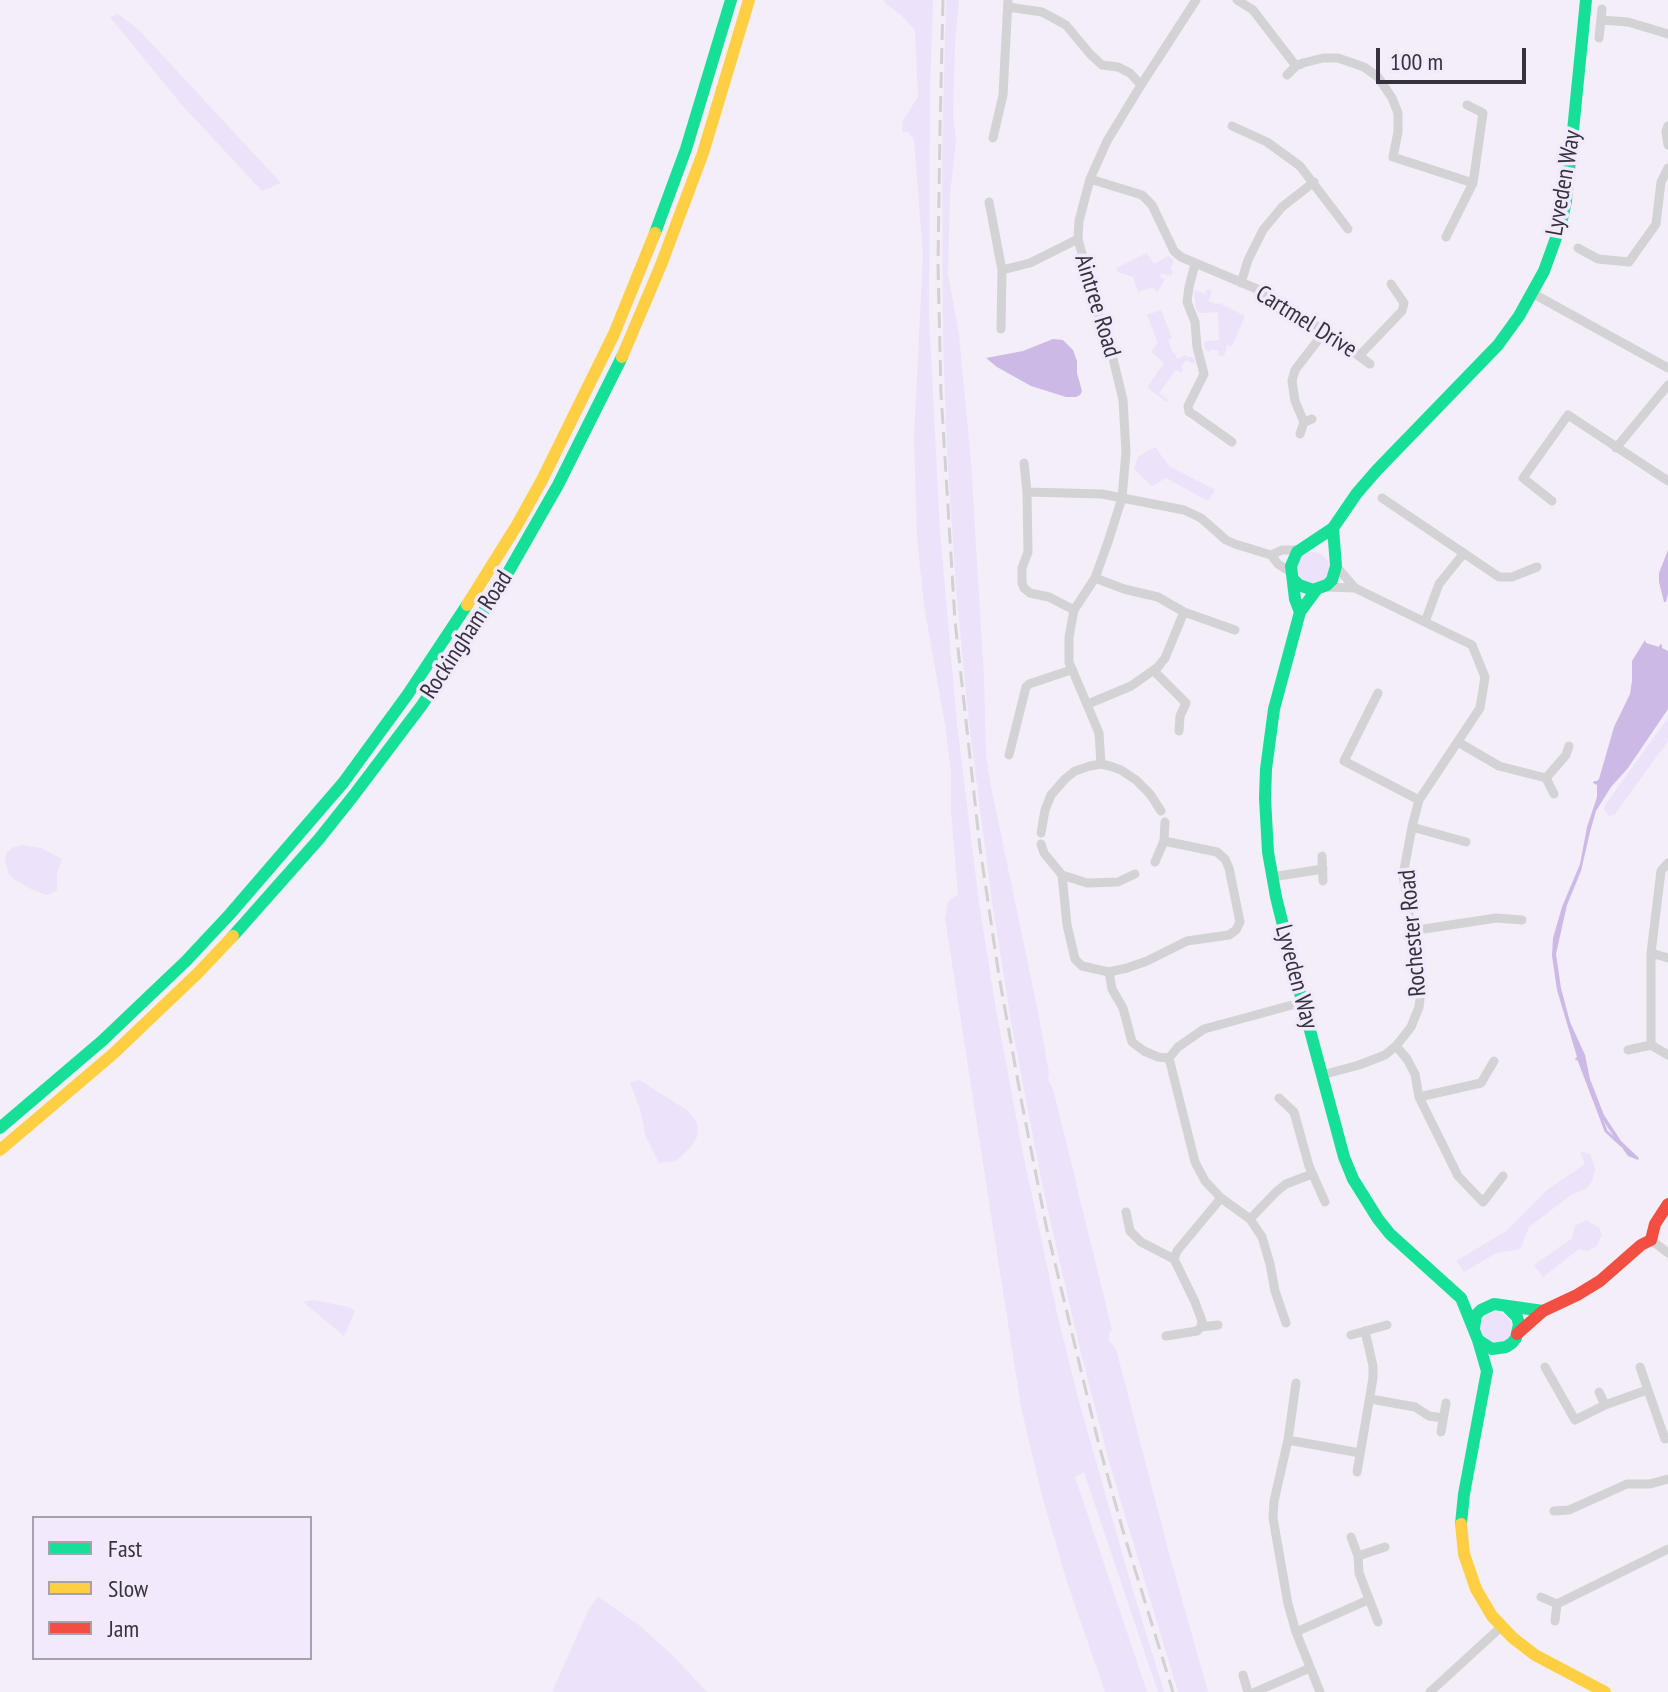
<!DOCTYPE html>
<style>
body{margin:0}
#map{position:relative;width:1668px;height:1692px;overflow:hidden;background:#f3eef8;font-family:"PT Sans Narrow",sans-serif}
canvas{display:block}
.legend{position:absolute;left:32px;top:1516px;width:280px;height:144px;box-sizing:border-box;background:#f2eafc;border:2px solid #a7a0af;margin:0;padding:10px 14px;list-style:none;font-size:24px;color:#36323b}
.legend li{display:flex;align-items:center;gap:16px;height:40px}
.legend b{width:40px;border:2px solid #a7a0af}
.scale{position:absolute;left:1376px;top:48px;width:150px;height:36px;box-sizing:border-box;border:4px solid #36323b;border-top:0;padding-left:10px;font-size:24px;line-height:28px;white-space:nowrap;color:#36323b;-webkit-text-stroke:6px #f2eafc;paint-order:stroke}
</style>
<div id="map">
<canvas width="1668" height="1692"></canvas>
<ul class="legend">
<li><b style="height:10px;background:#16e098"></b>Fast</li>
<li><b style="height:10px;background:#ffcf43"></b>Slow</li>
<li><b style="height:10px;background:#f24e42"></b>Jam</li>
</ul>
<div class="scale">100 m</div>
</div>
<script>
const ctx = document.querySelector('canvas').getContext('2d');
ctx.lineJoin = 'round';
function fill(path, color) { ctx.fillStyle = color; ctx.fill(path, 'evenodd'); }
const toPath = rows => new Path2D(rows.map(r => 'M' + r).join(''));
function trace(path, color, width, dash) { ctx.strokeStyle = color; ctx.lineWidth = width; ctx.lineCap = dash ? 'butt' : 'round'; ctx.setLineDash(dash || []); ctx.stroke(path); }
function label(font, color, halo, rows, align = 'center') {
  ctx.font = font + ' "PT Sans Narrow",sans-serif'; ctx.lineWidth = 7; ctx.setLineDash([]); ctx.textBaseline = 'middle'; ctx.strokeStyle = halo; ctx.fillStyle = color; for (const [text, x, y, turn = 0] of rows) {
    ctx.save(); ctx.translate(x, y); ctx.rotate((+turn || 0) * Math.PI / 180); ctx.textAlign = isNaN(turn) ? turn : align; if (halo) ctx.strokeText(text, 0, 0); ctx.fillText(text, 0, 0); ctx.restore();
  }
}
fill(toPath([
 [884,0,933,0,930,89,929,317,940,532,957,725,979,903,996,1010,1023,1154,1057,1313,1076,1391,1130,1581,1164,1692,1158,1692,1084,1472,1075,1477,1147,1692,1105,1692,1067,1582,1041,1492,1021,1407,945,918,948,902,958,894,951,810,951,772,945,725,924,605,917,536,914,438,923,255,914,140,909,132,902,132,903,120,918,97,915,30,900,14,885,3],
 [946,0,959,0,955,42,953,115,956,140,950,194,948,274,959,335,971,462,984,679,986,755,990,782,1038,1012,1049,1073,1048,1080,1053,1089,1112,1330,1109,1334,1109,1341,1116,1349,1171,1561,1208,1692,1178,1692,1108,1458,1078,1341,1044,1193,1012,1027,992,901,969,723,956,589,947,449,943,342,942,165],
 [118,14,138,29,281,183,262,191,182,105,110,17],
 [1147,253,1154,264,1168,256,1174,260,1170,270,1173,272,1171,276,1161,273,1160,277,1165,279,1157,293,1153,287,1138,292,1133,277,1118,272,1116,268],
 [1207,289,1212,291,1208,301,1216,304,1219,303,1245,316,1232,346,1227,345,1224,356,1218,355,1219,351,1212,349,1209,352,1205,350,1204,343,1206,341,1219,340,1218,312,1201,313,1198,312,1196,308,1194,295,1195,290,1205,294],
 [1161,310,1172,338,1168,340,1173,353,1175,353,1177,359,1186,355,1187,357,1193,357,1195,361,1193,364,1186,360,1181,367,1183,369,1181,373,1176,370,1159,393,1168,400,1167,402,1149,389,1148,386,1164,363,1151,352,1158,343,1147,315],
 [1155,447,1169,466,1215,490,1208,501,1166,478,1152,486,1134,469,1138,457],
 '1297 568a16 16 0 1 1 32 0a16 16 0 1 1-32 0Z',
 [1668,718,1668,741,1615,814,1609,816,1604,809,1605,805],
 [22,845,41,848,62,859,57,874,57,890,47,895,31,889,14,879,8,873,5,858,7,852,14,847],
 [639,1080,687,1110,697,1123,698,1135,691,1147,676,1161,659,1163,646,1137,640,1109,630,1083],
 [1580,1151,1590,1154,1595,1169,1592,1181,1587,1188,1571,1195,1529,1227,1520,1249,1496,1253,1464,1272,1456,1261,1505,1232,1547,1190,1585,1164],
 [1586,1220,1599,1228,1602,1235,1597,1246,1588,1251,1579,1249,1543,1277,1534,1265,1572,1238,1575,1226],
 [314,1300,348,1307,355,1311,344,1336,303,1302],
 '1480 1328a16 16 0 1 1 32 0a16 16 0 1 1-32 0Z',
 [598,1597,639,1625,672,1655,707,1692,552,1692,589,1609]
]), '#ece2f9');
fill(toPath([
 [1053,339,1063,340,1073,350,1077,361,1077,373,1082,391,1080,395,1076,397,1066,397,1031,386,997,367,986,358,1023,351],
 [1668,550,1668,594,1666,602,1664,602,1659,582,1659,573],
 [1645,640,1646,643,1659,647,1660,644,1662,645,1662,648,1668,651,1668,709,1628,768,1611,787,1596,811,1590,832,1581,871,1567,905,1556,954,1561,988,1570,1022,1585,1055,1590,1079,1604,1115,1621,1141,1639,1158,1638,1160,1628,1156,1608,1128,1602,1118,1581,1063,1578,1059,1576,1061,1575,1059,1577,1057,1557,990,1552,956,1553,938,1562,907,1580,864,1587,827,1597,797,1597,785,1593,783,1594,781,1597,781,1599,779,1614,727,1630,694,1632,681,1632,661]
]), '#cdb9e6');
trace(toPath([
 [1579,1060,1606,1131,1621,1145]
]), '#cdb9e6', 3);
trace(toPath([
 [1237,0,1253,10,1296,66],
 [1008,7,1042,12,1066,25,1090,54,1102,65,1118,67,1130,73,1141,85],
 [1601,20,1628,22,1668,34],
 [1599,38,1602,9],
 [1287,75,1296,66,1303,63,1323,58,1338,58,1364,67,1378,77,1392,98,1398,113,1398,132,1393,157,1473,183,1446,237],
 [1467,105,1483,113,1473,183],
 [1232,126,1267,142,1300,166,1348,229],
 [1668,126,1666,131,1668,145],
 [993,138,1003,95,1008,0],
 [1090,179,1142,195,1152,205,1174,251,1181,257,1257,289,1325,331,1370,364],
 [989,202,1002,270,1001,329],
 [1578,248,1598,259,1629,262,1656,224,1661,182,1668,168],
 [1195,264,1189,287,1187,302,1195,322,1197,347,1204,374,1188,406,1189,412,1194,415,1232,442],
 [1002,270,1030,263,1078,239],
 [1241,283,1248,260,1263,230,1282,207,1314,182],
 [1532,293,1668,368],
 [1359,356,1402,311,1404,303,1391,284],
 [1304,422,1295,401,1292,381,1295,370,1325,331],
 [1300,434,1304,422,1312,419],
 [1616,448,1668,385],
 [1024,463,1027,492,1102,494,1184,510,1201,518,1226,540,1235,544,1271,555,1282,550,1301,550],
 [1027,492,1028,552,1022,568,1022,583,1024,588,1030,593,1049,597,1074,610],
 [1382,498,1499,577,1512,577,1537,567],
 [1552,501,1523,478,1568,415,1668,481],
 [1271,555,1278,564,1292,573],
 [1095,578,1124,589,1158,597,1184,612,1235,630],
 [1325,587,1355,588],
 [1425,622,1439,584,1464,553],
 [1154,671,1186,703,1180,716,1179,731],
 [1378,693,1344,761,1419,800],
 [1088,704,1131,686,1158,667,1165,658,1184,612],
 [1458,742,1499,766,1546,778,1566,755,1569,746],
 [1009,755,1026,687,1029,684,1071,670],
 [1101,764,1099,733,1069,662,1069,637,1074,610,1095,578,1108,542,1122,498,1126,452,1123,400,1112,354,1101,325,1078,239,1079,221,1090,179,1107,141,1141,85,1196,0],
 [1546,778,1554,794],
 [1412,827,1466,842],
 [1041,833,1045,810,1051,795,1065,779,1075,771,1090,766,1101,764,1110,766,1121,770,1136,780,1150,794,1161,811],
 [1041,844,1044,853,1062,875,1087,883,1118,882,1135,874],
 [1322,856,1323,881],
 [1155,862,1164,841,1165,822],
 [1062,875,1067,925,1075,959,1082,966,1109,972,1127,968,1147,961,1187,941,1229,935,1236,930,1240,922,1229,868,1225,859,1217,852,1164,841],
 [1272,877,1323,869],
 [1411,931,1496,918,1522,920],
 [1651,953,1668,958],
 [1109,972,1112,989,1123,1008,1132,1042,1144,1051,1158,1057,1169,1058],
 [1651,1045,1668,1055],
 [1396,1046,1407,1059,1415,1074,1419,1097,1458,1176,1483,1202,1503,1176],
 [1628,1050,1651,1045,1651,953,1661,871,1668,863],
 [1322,1075,1359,1065,1385,1055,1396,1046,1411,1027,1419,1007,1421,991,1403,875,1412,827,1419,800,1480,708,1485,677,1472,645,1355,588,1336,566],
 [1419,1097,1481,1083,1494,1061],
 [1279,1098,1294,1112,1309,1166,1325,1202],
 [1126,1212,1130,1231,1141,1242,1174,1259],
 [1250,1219,1277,1191,1286,1184,1312,1174],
 [1651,1240,1668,1253],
 [1286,1323,1275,1291,1270,1264,1262,1237,1250,1219,1221,1198,1205,1181,1195,1162,1169,1058,1178,1047,1204,1029,1303,1002],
 [1201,1327,1218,1325],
 [1351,1335,1387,1325],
 [1166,1336,1197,1331,1201,1327,1202,1321,1195,1302,1174,1259,1177,1251,1221,1198],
 [1545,1367,1575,1420,1605,1405,1647,1390],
 [1640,1367,1665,1439,1668,1438],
 [1296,1383,1288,1440,1274,1501,1273,1518,1288,1604,1296,1632,1320,1692],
 [1599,1392,1605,1405],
 [1371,1399,1415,1407,1429,1416,1443,1418],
 [1441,1432,1446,1403],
 [1288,1440,1360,1453],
 [1357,1472,1373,1378,1373,1366,1365,1331],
 [1554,1511,1569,1510,1627,1484,1650,1484,1668,1479],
 [1351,1537,1358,1556,1359,1573,1378,1622],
 [1358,1556,1385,1547],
 [1541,1597,1557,1604,1555,1621],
 [1557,1604,1668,1549],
 [1296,1632,1368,1600],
 [1243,1675,1248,1692],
 [1255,1692,1310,1668],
 [1430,1692,1501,1627]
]), '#d3d2d5', 9);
trace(toPath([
 [655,233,686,149,731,0],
 [1294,580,1299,585,1313,590,1327,585,1332,580,1336,566,1333,528],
 [1317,589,1300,612,1274,709,1266,769,1265,798,1268,852,1276,897,1297,982,1344,1157,1353,1179,1378,1219,1390,1234,1461,1298,1478,1340,1487,1371,1464,1494,1461,1524],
 [1300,612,1295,599,1291,566,1297,552,1333,528,1357,493,1377,470,1498,345,1519,316,1544,271,1561,224,1566,201,1586,0],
 [233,936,319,839,354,795,422,705,465,641,506,576,558,485,622,357],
 [0,1128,102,1041,186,961,230,914,343,783,408,694,467,605],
 [1474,1328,1476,1315,1481,1310,1494,1304,1543,1311],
 [1478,1340,1492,1349,1506,1347,1512,1343,1516,1338,1519,1324,1517,1317,1507,1307]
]), '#16e098', 12);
trace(toPath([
 [622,357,661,265,703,153,749,0],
 [467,605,517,525,542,480,614,334,655,233],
 [0,1150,113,1054,198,973,233,936],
 [1461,1524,1464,1554,1476,1589,1492,1616,1513,1638,1535,1655,1605,1692]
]), '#ffcf43', 12);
trace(toPath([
 [1517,1334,1543,1311,1577,1295,1600,1281,1641,1245,1651,1240,1655,1224,1668,1204]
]), '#f24e42', 12);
trace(toPath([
 [943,0,940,129,938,263,941,393,955,621,980,848,999,976,1022,1104,1047,1230,1099,1445,1123,1531,1173,1692]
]), '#d2d0d3', 3, [16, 8]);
label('24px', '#36323b', '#f2eafc', [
 ["Lyveden Way",1564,183,-80],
 ["Aintree Road",1097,306,73],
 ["Cartmel Drive",1306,322,32],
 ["Rockingham Road",467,635,-57],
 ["Rochester Road",1413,933,-95],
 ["Lyveden Way",1296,977,75]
]);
</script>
